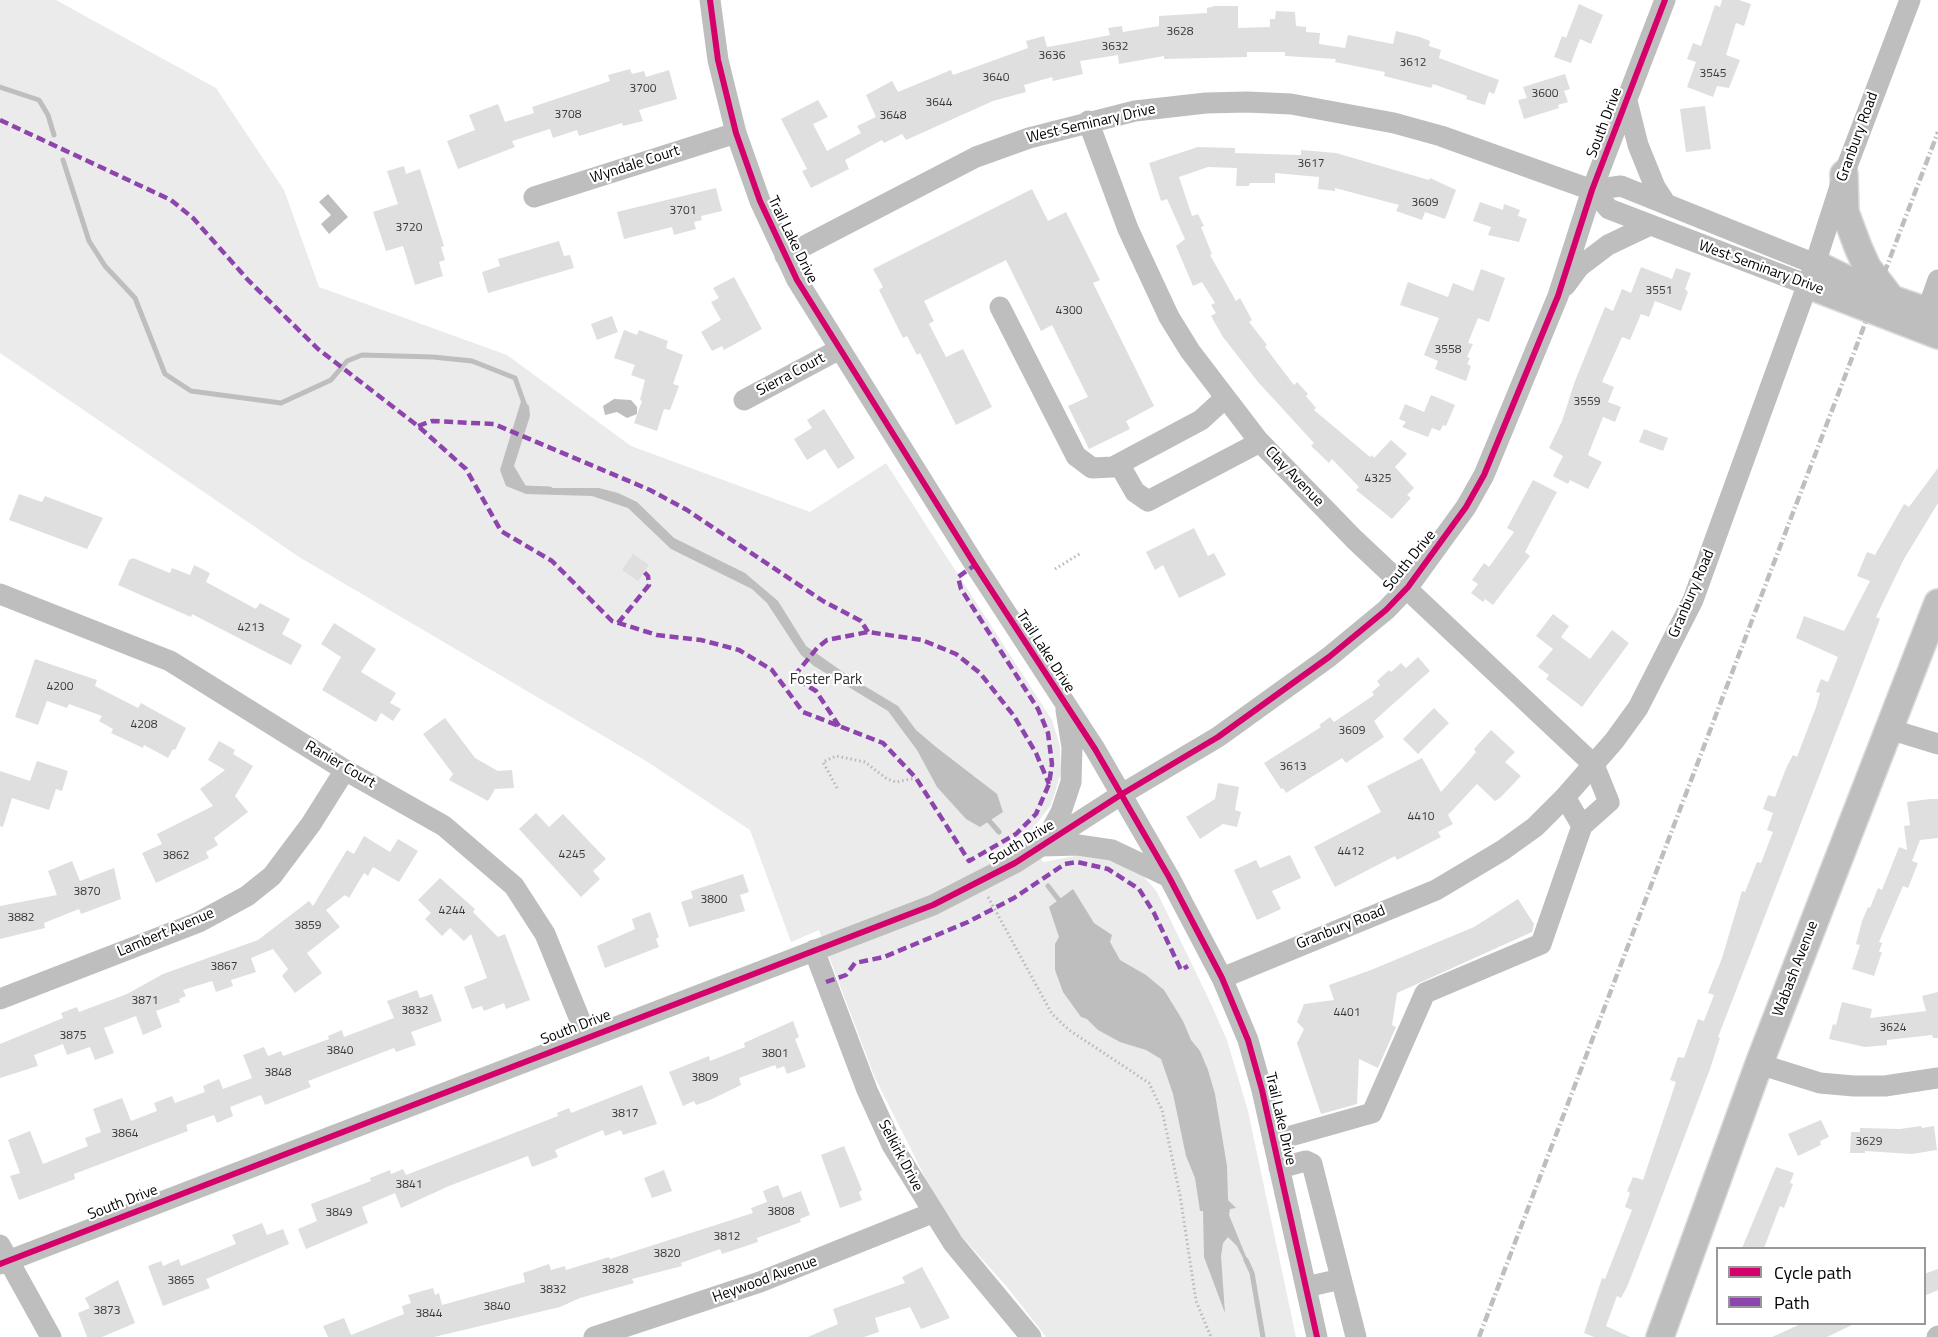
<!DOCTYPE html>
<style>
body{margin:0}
#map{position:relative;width:1938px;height:1337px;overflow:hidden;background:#fff;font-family:"Titillium Web",sans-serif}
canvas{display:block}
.legend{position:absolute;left:1716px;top:1247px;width:210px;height:78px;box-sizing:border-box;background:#fff;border:2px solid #999;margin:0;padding:8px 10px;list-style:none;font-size:18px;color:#000}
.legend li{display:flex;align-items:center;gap:12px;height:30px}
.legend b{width:30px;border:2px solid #999}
</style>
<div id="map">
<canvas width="1938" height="1337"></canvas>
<ul class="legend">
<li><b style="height:8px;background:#d6006c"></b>Cycle path</li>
<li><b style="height:8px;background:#8e44ad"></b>Path</li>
</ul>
</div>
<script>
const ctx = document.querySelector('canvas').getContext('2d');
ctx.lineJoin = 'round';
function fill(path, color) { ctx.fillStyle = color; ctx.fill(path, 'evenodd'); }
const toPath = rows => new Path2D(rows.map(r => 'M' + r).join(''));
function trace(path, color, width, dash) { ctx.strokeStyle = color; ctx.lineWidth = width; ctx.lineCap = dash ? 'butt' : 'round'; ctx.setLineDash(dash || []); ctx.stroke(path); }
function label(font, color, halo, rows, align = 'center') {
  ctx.font = font + ' "Titillium Web",sans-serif'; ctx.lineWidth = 4.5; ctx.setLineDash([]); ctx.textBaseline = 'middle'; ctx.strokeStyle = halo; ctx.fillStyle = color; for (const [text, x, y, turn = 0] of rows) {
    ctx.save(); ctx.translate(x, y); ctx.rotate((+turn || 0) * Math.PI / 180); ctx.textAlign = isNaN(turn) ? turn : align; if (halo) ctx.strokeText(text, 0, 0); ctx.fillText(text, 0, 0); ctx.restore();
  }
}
fill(toPath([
 [0,0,56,0,216,88,284,190,319,287,507,355,631,446,810,512,886,463,1052,720,1060,746,1061,773,1051,805,1026,837,1043,862,1086,854,1109,859,1141,873,1157,892,1212,1006,1227,1040,1248,1111,1296,1337,1046,1337,1007,1287,946,1219,875,1078,819,930,791,942,750,830,646,761,299,557,0,353]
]), '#ebebeb');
fill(toPath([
 [328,194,348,217,329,234,321,224,331,215,319,202],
 [522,398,529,406,530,416,514,466,527,488,599,488,618,493,637,502,674,538,745,573,778,601,806,646,853,679,898,706,916,730,936,747,997,794,1003,812,980,827,966,819,937,787,917,750,888,711,814,666,801,655,767,603,752,589,671,549,628,508,592,496,526,494,506,486,500,470],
 [614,399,631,400,637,407,637,414,627,418,617,412,605,415,603,406],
 [1073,889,1094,923,1112,935,1110,942,1120,960,1146,975,1164,990,1183,1021,1191,1040,1200,1051,1208,1070,1215,1094,1227,1166,1228,1200,1236,1208,1230,1209,1229,1215,1249,1264,1247,1266,1237,1246,1228,1237,1223,1243,1221,1256,1225,1313,1204,1257,1203,1211,1200,1211,1195,1178,1186,1156,1173,1094,1161,1059,1146,1050,1120,1042,1098,1030,1087,1019,1081,1017,1063,992,1055,970,1055,944,1059,937,1049,907]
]), '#bebebe');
trace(toPath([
 [0,87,39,100,48,115,54,135],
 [63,160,89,241,105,266,135,298,165,374,191,391,281,403,331,380,347,361,362,355,433,357,472,361,515,378,524,403],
 [524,488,550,489],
 [986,817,999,832],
 [1048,886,1062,904],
 [1246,1260,1252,1273,1263,1337]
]), '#bebebe', 5);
fill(toPath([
 [1722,0,1739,0,1751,4,1744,26,1736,23,1726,55,1740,60,1729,88,1717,86,1713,97,1687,87,1696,62,1687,59,1693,43,1701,46,1715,5,1720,7],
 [1579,4,1603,15,1591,44,1580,39,1571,63,1554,57,1562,36,1566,38],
 [1215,6,1238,6,1238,28,1270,27,1270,19,1275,19,1276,11,1295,12,1296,26,1306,27,1306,32,1320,33,1319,44,1345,48,1348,35,1393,44,1396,31,1420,37,1430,41,1429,46,1441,50,1439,58,1499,80,1494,94,1489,92,1485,105,1466,99,1467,96,1433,84,1431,88,1384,76,1385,72,1335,62,1336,59,1285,56,1285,52,1247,52,1247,57,1164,59,1164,56,1119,64,1118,55,1080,61,1083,74,1053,81,1052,77,1024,85,1026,92,993,101,906,140,902,134,884,143,882,140,845,160,849,169,811,188,802,171,807,169,781,119,818,100,828,117,813,124,827,151,861,133,857,126,876,117,866,95,892,81,898,92,951,70,953,75,1028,48,1026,41,1044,36,1047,47,1059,45,1110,35,1108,28,1122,26,1123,32,1159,26,1159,16,1207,13,1207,8],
 [630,69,632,74,644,71,646,77,669,70,677,99,639,110,643,121,623,126,622,123,579,136,577,130,553,138,550,129,512,141,515,147,458,169,447,141,475,130,469,115,498,104,505,122,534,113,532,107,610,81,608,75],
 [1565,74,1570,89,1564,91,1568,102,1558,105,1559,108,1524,119,1518,100,1527,98,1523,87],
 [1705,106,1711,149,1686,152,1680,109],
 [1198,147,1235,148,1235,153,1301,155,1301,150,1336,153,1429,180,1430,178,1456,190,1445,219,1425,212,1422,220,1396,211,1399,205,1335,188,1335,191,1318,189,1319,177,1275,173,1275,183,1250,183,1249,186,1236,186,1237,168,1208,167,1179,177,1192,216,1198,214,1204,226,1201,227,1212,254,1210,255,1236,301,1240,298,1252,320,1249,322,1267,345,1265,347,1294,385,1297,382,1308,394,1306,396,1316,408,1314,410,1370,457,1372,455,1374,458,1391,440,1407,454,1395,467,1414,488,1407,495,1411,498,1392,519,1356,490,1359,487,1332,459,1329,463,1311,446,1314,443,1258,382,1223,337,1211,316,1216,313,1211,305,1215,303,1202,282,1193,286,1176,246,1185,239,1167,199,1161,201,1149,163],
 [404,166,406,174,420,169,444,246,441,247,445,260,439,262,443,276,415,285,403,246,386,251,373,212,398,204,387,171],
 [716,188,722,211,701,216,702,220,694,222,696,229,674,235,672,227,624,239,617,212],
 [1032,189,1048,221,1066,212,1100,280,1093,283,1154,406,1126,421,1130,429,1089,449,1068,406,1088,397,1052,325,1041,331,1006,260,924,301,934,321,929,324,946,357,963,349,992,407,956,425,920,353,917,355,907,336,903,338,879,290,883,287,873,269],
 [1480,202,1503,210,1504,204,1520,210,1518,216,1527,219,1519,242,1488,235,1491,227,1473,221],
 [559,241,564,256,570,255,574,268,488,293,482,272,500,266,498,259],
 [1641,267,1672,279,1676,268,1691,273,1685,289,1688,292,1681,311,1655,301,1649,317,1641,314,1630,340,1622,337,1602,382,1614,387,1608,402,1621,407,1615,422,1603,417,1588,455,1602,462,1588,489,1570,480,1568,484,1553,476,1563,456,1549,448,1562,421,1575,381,1605,307,1613,311,1622,289,1631,293],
 [1481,269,1505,278,1489,322,1478,318,1468,343,1473,344,1467,357,1470,358,1467,364,1471,366,1466,381,1435,369,1438,361,1424,355,1439,318,1400,305,1408,282,1448,297,1453,283,1473,291],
 [734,277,762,329,724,350,722,346,712,351,701,332,721,320,711,302,719,298,713,288],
 [612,316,618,332,597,340,591,324],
 [624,330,637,335,639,330,668,341,666,348,683,355,673,384,679,386,670,410,664,409,657,431,634,423,642,401,640,400,645,380,631,375,635,365,614,358],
 [1431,395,1455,405,1446,426,1443,425,1440,431,1432,428,1428,437,1402,427,1406,422,1399,419,1405,404,1424,412],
 [824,409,855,458,838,469,825,449,807,460,794,439,812,428,807,420],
 [1644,429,1668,438,1663,451,1639,442],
 [1938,468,1938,503,1904,559,1876,617,1880,619,1718,1037,1720,1038,1710,1069,1650,1228,1627,1287,1621,1298,1617,1296,1606,1326,1630,1337,1594,1337,1584,1333,1602,1278,1605,1279,1632,1210,1625,1207,1630,1193,1627,1191,1633,1177,1643,1180,1676,1082,1670,1080,1678,1057,1684,1058,1698,1019,1704,1021,1714,995,1708,993,1722,958,1742,891,1745,892,1757,862,1761,863,1773,832,1767,830,1773,813,1763,809,1768,795,1775,797,1787,766,1793,755,1797,757,1816,707,1820,693,1816,692,1821,679,1828,682,1838,657,1796,638,1804,616,1844,631,1870,581,1857,576,1867,552,1875,555,1904,504,1909,507],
 [1533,480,1557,492,1525,552,1530,556,1493,605,1485,599,1483,602,1471,593,1478,584,1472,580,1484,563,1489,567,1514,532,1507,528],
 [19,494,42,502,45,496,103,518,87,549,9,520],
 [1194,528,1208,556,1214,553,1226,575,1179,598,1163,565,1155,570,1146,552],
 [633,554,649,565,638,581,622,570],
 [133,558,170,573,172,568,190,575,194,565,210,573,206,582,256,609,260,603,290,619,282,634,302,645,291,665,192,614,191,617,118,585,129,560],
 [1553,614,1569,626,1561,637,1590,659,1612,630,1629,643,1582,707,1546,679,1549,675,1538,667,1553,649,1536,636],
 [334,623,376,649,361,672,396,693,390,703,401,709,393,721,381,713,376,722,322,690,341,657,321,644],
 [1418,657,1430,671,1374,721,1384,737,1346,763,1342,758,1286,793,1283,788,1281,789,1264,763,1321,727,1319,725,1330,717,1334,722,1374,695,1372,692,1380,685,1377,681,1389,670,1391,672,1401,663,1406,668],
 [35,659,97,680,95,686,138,708,141,703,186,728,175,750,173,749,168,758,144,745,143,748,111,733,113,729,99,721,102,716,69,704,67,708,47,701,38,725,15,717],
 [1434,708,1449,723,1418,754,1403,739],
 [445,718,475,758,498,771,512,770,514,788,495,789,488,801,449,780,453,774,423,734],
 [1491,730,1515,752,1505,762,1521,776,1501,797,1495,801,1477,784,1448,815,1453,824,1438,832,1441,837,1397,860,1395,856,1335,887,1314,847,1381,812,1367,786,1422,758,1441,792,1466,764,1476,752,1474,749],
 [219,741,235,750,233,754,253,766,235,796,248,812,214,838,218,845,206,852,209,858,156,883,142,853,162,844,157,834,213,806,200,789,225,770,208,760],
 [37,761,68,771,62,791,56,789,49,810,12,798,3,827,0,826,0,771,30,781],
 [1218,783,1239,787,1235,810,1241,812,1237,827,1223,824,1200,839,1186,817,1215,799],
 [1930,799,1938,799,1938,838,1920,840,1912,861,1918,863,1908,888,1903,886,1879,942,1882,943,1879,952,1882,952,1874,976,1852,969,1860,945,1856,944,1862,921,1868,907,1870,908,1878,888,1882,890,1899,847,1907,850,1904,826,1910,825,1907,802],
 [536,813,549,827,563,814,606,859,593,871,600,879,581,897,519,829],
 [364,836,390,852,398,839,418,851,399,882,373,867,368,876,364,873,349,898,345,895,326,910,340,927,307,953,322,973,295,993,282,976,288,969,273,949,251,958,256,972,231,980,233,986,216,992,212,981,183,990,186,996,179,999,180,1002,156,1011,162,1027,143,1035,136,1016,104,1028,114,1053,95,1060,90,1047,67,1055,63,1044,34,1055,38,1066,0,1078,0,1044,63,1018,61,1013,77,1007,79,1012,127,994,163,974,258,940,309,901,313,906,347,850,354,854],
 [1290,855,1301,878,1272,891,1281,909,1257,920,1234,870,1256,860,1260,868],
 [72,861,80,881,114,868,121,899,81,914,79,909,44,923,45,928,0,939,0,906,57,895,48,871],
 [743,874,749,892,740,895,745,911,689,927,681,902,693,898,691,891],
 [440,878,475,909,473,912,498,937,505,934,530,1000,506,1009,504,1003,484,1011,482,1006,472,1009,464,987,487,978,471,934,464,941,450,928,442,936,425,919,431,913,418,900],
 [1518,899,1534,924,1532,932,1397,993,1392,1025,1396,1027,1378,1068,1359,1059,1357,1104,1321,1114,1297,1043,1304,1029,1297,1022,1304,1004,1334,1000,1329,985,1371,970,1474,927],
 [650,912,659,937,656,939,659,947,605,968,597,946,635,929,632,919],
 [417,990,420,998,432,994,442,1021,411,1032,416,1045,396,1052,394,1048,308,1081,311,1087,265,1105,261,1095,230,1107,233,1116,217,1123,214,1115,186,1125,188,1131,74,1174,75,1179,19,1200,10,1176,20,1173,8,1140,30,1131,43,1164,88,1146,85,1138,101,1132,93,1109,122,1098,131,1121,157,1111,154,1103,172,1096,175,1103,205,1092,203,1086,219,1079,223,1089,252,1078,243,1055,264,1047,268,1056,281,1051,283,1056,329,1039,328,1036,342,1030,344,1037,394,1018,387,1001],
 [1938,992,1938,1038,1933,1038,1932,1035,1887,1040,1887,1045,1865,1047,1829,1039,1833,1024,1836,1025,1842,1002,1872,1009,1870,1018,1926,1011,1922,996],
 [793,1021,799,1037,795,1039,806,1067,787,1074,784,1066,777,1069,775,1065,739,1078,741,1085,710,1100,696,1105,694,1101,683,1106,669,1072,709,1056,710,1061,745,1047,744,1043],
 [642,1085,657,1124,623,1135,621,1130,605,1136,603,1130,555,1150,558,1157,532,1167,528,1156,449,1186,401,1208,395,1193,362,1207,368,1223,306,1249,298,1229,317,1221,311,1204,371,1181,370,1178,390,1170,391,1174,403,1169,406,1175,558,1116,557,1113,569,1108,571,1113],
 [1821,1120,1829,1137,1820,1141,1821,1145,1798,1156,1788,1134],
 [1921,1126,1922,1128,1934,1126,1937,1150,1912,1154,1865,1151,1865,1153,1850,1153,1851,1132,1860,1132,1860,1128,1900,1129],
 [844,1146,862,1190,859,1192,862,1200,840,1208,821,1155],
 [1776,1167,1794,1173,1790,1183,1793,1184,1784,1208,1780,1206,1764,1248,1742,1248],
 [664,1170,672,1191,652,1198,644,1178],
 [778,1185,783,1198,801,1191,810,1215,800,1219,801,1222,757,1238,758,1242,722,1254,720,1249,681,1263,682,1266,632,1279,634,1283,580,1298,560,1307,434,1337,328,1337,323,1326,344,1318,351,1335,404,1314,402,1306,411,1303,408,1295,433,1288,435,1295,439,1293,442,1305,525,1282,523,1273,549,1264,551,1270,565,1266,566,1270,609,1257,610,1259,753,1213,751,1208,767,1202,763,1191],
 [262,1223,267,1235,283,1229,289,1244,206,1279,210,1288,163,1306,148,1266,161,1261,163,1266,179,1259,181,1266,236,1244,232,1235],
 [922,1267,950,1318,921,1329,910,1307,875,1318,879,1332,864,1337,808,1337,838,1324,833,1309,905,1283,902,1277],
 [1938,1269,1938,1290,1924,1296,1924,1274],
 [118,1280,135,1323,102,1337,87,1337,78,1313,90,1308,85,1298],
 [1803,1323,1856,1323,1827,1337,1772,1337]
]), '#dfdfdf');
const major = toPath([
 [1844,174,1845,212,1858,247,1867,267,1893,301],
 [1815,264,1877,294,1938,315],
 [1808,285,1938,335],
 [1660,1337,1759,1064,1938,603]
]);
trace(major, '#dbdbdb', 30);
trace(toPath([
 [1055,569,1081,553],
 [837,788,823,762,836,756,865,762,887,779,896,782,916,778],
 [988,897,1052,1014,1069,1030,1149,1083,1162,1110,1180,1195,1196,1301,1211,1337]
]), '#b9b9b9', 3, [1.5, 3]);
trace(toPath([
 [710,0,718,60,736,133,760,201,797,280,975,565,1095,749,1169,877,1222,978,1248,1040,1262,1090,1317,1337],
 [1627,101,1638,145,1655,187,1666,204],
 [1088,121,1128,229,1169,317,1190,351,1258,440,1354,539,1594,765,1609,802,1582,826,1565,797],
 [1592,190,1609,209,1808,285],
 [534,197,736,133],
 [785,256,976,157,1029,138,1135,111,1206,103,1247,102,1291,104,1394,123,1441,136,1592,190,1621,186,1815,264],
 [1565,286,1579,267,1608,245,1648,226],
 [1000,307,1076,456,1092,468,1113,467,1201,420,1224,399],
 [1927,311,1938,280],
 [744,400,838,350],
 [1119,464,1135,492,1148,501,1260,442],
 [0,594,170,661,345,770,444,826,514,886,545,934,587,1037],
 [1889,729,1938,744],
 [1044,843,1061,812,1071,782,1072,747,1066,710],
 [1043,846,1078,845,1112,850,1169,877],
 [814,950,867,1090,892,1145,953,1243,1031,1337],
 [1222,978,1436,890,1503,850,1535,827,1565,797,1614,741,1638,708,1693,600,1815,264,1844,174,1910,0],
 [0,999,199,922,247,896,272,876,311,824,345,770],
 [1759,1064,1820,1083,1854,1086,1885,1086,1938,1078],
 [1273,1141,1372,1113,1425,993,1541,944,1582,826],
 [1279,1168,1306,1161,1312,1164,1356,1337],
 [0,1245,51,1337],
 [0,1264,933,905,1015,863,1122,794,1218,737,1329,657,1386,610,1408,587,1466,507,1484,475,1558,296,1592,190,1665,0],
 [1306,1287,1341,1279],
 [594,1337,760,1282,932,1213],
 [1937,1337,1938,1336]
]), '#bebebe', 21);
trace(major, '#bebebe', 27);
trace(toPath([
 [1479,1337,1938,132]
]), '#bebebe', 4.5, [9, 3, 1.5, 3]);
trace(toPath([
 [0,120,171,200,193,218,248,280,318,349,418,426,466,469,501,531,552,561,612,621,657,635,701,640,739,650,772,670,803,712,883,743,916,778,969,861,1016,834,1036,814,1049,784,1052,764,1048,733,1038,709,961,589,958,577,975,565],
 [418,426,432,421,494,424,650,490,687,510,823,601,861,621,868,632],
 [618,623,649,585,648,576,644,572],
 [839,726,816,691,798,680,795,675,817,648,827,640,868,632,922,640,956,654,980,673,1014,716,1036,753,1049,784],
 [826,982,846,975,855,963,884,957,968,922,1014,898,1065,864,1077,862,1108,869,1139,889,1154,913,1181,970,1188,966]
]), '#8e44ad', 4.5, [9, 4.5]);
trace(toPath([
 [710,0,718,60,736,133,760,201,797,280,975,565,1095,749,1169,877,1222,978,1248,1040,1262,1090,1317,1337],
 [0,1264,933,905,1015,863,1122,794,1218,737,1329,657,1386,610,1408,587,1466,507,1484,475,1558,296,1592,190,1665,0]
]), '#d6006c', 6);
label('12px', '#383838', null, [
 ["3628",1180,32],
 ["3632",1115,47],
 ["3636",1052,56],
 ["3612",1413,63],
 ["3545",1713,74],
 ["3640",996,78],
 ["3700",643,89],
 ["3600",1545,94],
 ["3644",939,103],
 ["3708",568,115],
 ["3648",893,116],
 ["3617",1311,164],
 ["3609",1425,203],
 ["3701",683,211],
 ["3720",409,228],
 ["3551",1659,291],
 ["4300",1069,311],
 ["3558",1448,350],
 ["3559",1587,402],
 ["4325",1378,479],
 ["4213",251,628],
 ["4200",60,687],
 ["4208",144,725],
 ["3609",1352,731],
 ["3613",1293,767],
 ["4410",1421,817],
 ["4412",1351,852],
 ["4245",572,855],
 ["3862",176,856],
 ["3870",87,892],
 ["3800",714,900],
 ["4244",452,911],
 ["3882",21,918],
 ["3859",308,926],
 ["3867",224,967],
 ["3871",145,1001],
 ["3832",415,1011],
 ["4401",1347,1013],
 ["3624",1893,1028],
 ["3875",73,1036],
 ["3840",340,1051],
 ["3801",775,1054],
 ["3848",278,1073],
 ["3809",705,1078],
 ["3817",625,1114],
 ["3864",125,1134],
 ["3629",1869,1142],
 ["3841",409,1185],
 ["3808",781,1212],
 ["3849",339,1213],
 ["3812",727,1237],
 ["3820",667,1254],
 ["3828",615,1270],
 ["3865",181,1281],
 ["3832",553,1290],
 ["3840",497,1307],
 ["3873",107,1311],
 ["3844",429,1314]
]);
label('15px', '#000', '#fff', [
 ["South Drive",1605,123,-69],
 ["West Seminary Drive",1091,124,-13],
 ["Granbury Road",1858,137,-70],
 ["Wyndale Court",635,165,-18],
 ["Trail Lake Drive",792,240,64],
 ["West Seminary Drive",1761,268,20],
 ["Sierra Court",791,375,-28],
 ["Clay Avenue",1294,477,46],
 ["South Drive",1410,561,-51],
 ["Granbury Road",1692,594,-67],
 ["Trail Lake Drive",1045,652,57],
 ["Ranier Court",340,765,30],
 ["South Drive",1022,843,-31],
 ["Granbury Road",1341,928,-22],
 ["Lambert Avenue",166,933,-23],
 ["Wabash Avenue",1796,969,-69],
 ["South Drive",576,1028,-21],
 ["Trail Lake Drive",1280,1119,77],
 ["Selkirk Drive",900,1156,62],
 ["South Drive",123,1203,-21],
 ["Heywood Avenue",765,1280,-20]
]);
label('15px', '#323232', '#fff', [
 ["Foster Park",826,680]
]);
</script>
